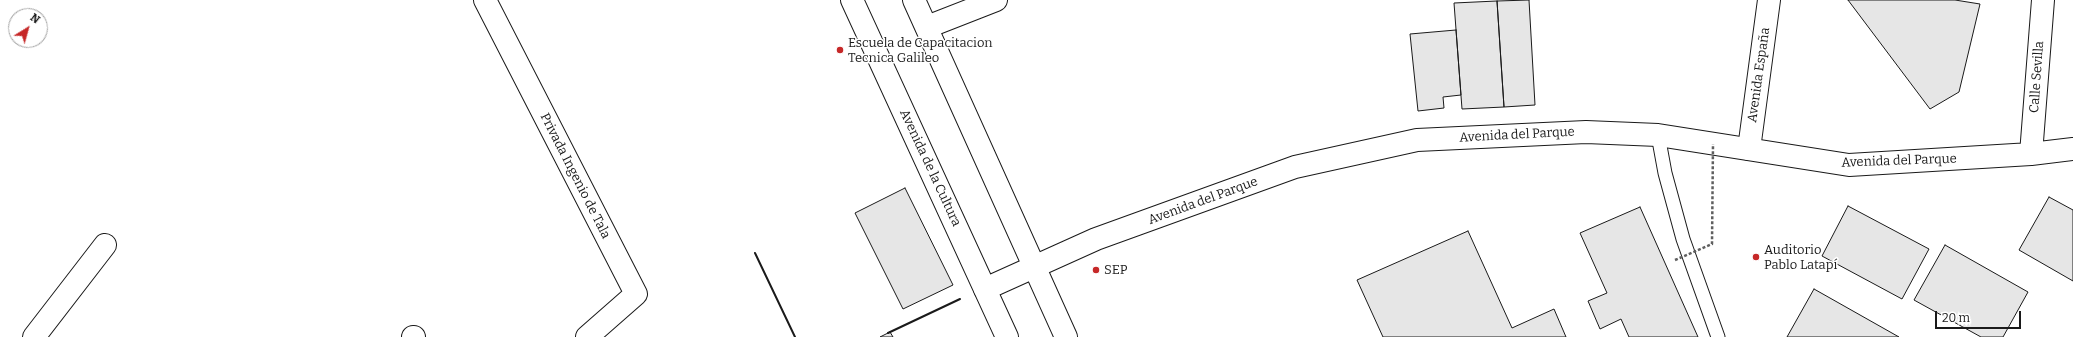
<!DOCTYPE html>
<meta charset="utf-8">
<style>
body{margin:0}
#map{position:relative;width:2073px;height:337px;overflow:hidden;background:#fff;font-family:Bitter,serif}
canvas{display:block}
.north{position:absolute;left:8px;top:8px;width:40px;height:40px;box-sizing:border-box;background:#fff;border:1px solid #a3a3a3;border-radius:50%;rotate:37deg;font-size:11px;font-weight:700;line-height:16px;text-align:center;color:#1a1a1a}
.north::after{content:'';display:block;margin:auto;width:14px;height:18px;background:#c62828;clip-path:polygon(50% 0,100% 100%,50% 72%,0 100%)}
.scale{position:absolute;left:1935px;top:311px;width:86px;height:18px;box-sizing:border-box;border:2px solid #1a1a1a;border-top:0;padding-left:5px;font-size:12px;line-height:14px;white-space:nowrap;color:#1a1a1a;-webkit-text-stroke:3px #fff;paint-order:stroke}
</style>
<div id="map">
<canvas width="2073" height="337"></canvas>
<div class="north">N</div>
<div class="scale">20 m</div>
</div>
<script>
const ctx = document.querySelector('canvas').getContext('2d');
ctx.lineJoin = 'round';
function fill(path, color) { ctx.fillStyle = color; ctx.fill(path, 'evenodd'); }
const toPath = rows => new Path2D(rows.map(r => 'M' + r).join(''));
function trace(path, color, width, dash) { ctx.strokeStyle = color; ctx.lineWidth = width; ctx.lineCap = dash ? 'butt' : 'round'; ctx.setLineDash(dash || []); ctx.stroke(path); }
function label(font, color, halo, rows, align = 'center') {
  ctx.font = font + ' Bitter,serif'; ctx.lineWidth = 3; ctx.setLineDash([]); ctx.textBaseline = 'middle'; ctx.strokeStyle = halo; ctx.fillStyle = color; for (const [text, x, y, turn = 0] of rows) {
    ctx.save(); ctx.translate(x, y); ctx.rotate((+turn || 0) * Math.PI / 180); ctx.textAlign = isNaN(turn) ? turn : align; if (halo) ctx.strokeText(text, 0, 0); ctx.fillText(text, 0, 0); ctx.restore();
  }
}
const building = toPath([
 [1529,0,1535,105,1504,107,1497,1,1529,0],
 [1848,0,1955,0,1980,4,1959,92,1930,109,1848,0],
 [1497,1,1504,107,1462,109,1454,3,1497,1],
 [1456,30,1461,95,1443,97,1444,108,1418,111,1410,34,1456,30],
 [905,188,953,285,903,309,855,213,905,188],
 [2049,197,2073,210,2073,281,2019,250,2049,197],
 [1848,206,1929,249,1902,299,1822,256,1848,206],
 [1640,207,1698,337,1629,337,1621,319,1600,329,1588,301,1607,293,1580,233,1640,207],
 [1468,231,1512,328,1554,309,1566,337,1383,337,1357,280,1468,231],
 [1945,245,2028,292,2003,337,1981,337,1914,300,1945,245],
 [1814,289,1899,337,1787,337,1814,289],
 [890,332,893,337,880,337,890,332]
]);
fill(building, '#e6e6e6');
trace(building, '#1a1a1a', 1);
const lane = toPath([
 [1658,135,1665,173,1683,239,1718,337]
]);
const street = toPath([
 [485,0,636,294,587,337],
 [927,27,996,0],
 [2031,154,2043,0],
 [985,289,1096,239,1295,167,1417,140,1586,132,1658,135,1849,165,2031,154,2073,149],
 [34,337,105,245],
 [413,337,414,337]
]);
const secondary = toPath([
 [852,0,1007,337],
 [914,0,1066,337],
 [1749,149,1769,0]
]);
trace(lane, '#1a1a1a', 15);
trace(street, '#1a1a1a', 24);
trace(secondary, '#1a1a1a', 24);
trace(lane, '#fff', 13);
trace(street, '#fff', 22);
trace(secondary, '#fff', 22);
trace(toPath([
 [1675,260,1712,244,1713,144]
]), '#5f5f5f', 2.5, [3, 2]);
trace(toPath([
 [755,253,795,337],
 [888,333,960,299]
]), '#1a1a1a', 2);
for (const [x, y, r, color] of [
 [840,50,4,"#c62828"],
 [1756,257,4,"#c62828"],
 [1096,270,4,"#c62828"]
]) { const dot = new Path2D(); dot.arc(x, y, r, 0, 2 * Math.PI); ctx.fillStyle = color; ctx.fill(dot); trace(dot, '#fff', 1.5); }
label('13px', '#1a1a1a', '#fff', [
 ["Escuela de Capacitacion",848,43],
 ["Tecnica Galileo",848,58],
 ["Auditorio",1764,250],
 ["Pablo Latapí",1764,265],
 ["SEP",1104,270]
], 'left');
label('13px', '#1a1a1a', '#fff', [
 ["Avenida España",1759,75,-82],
 ["Calle Sevilla",2037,77,-86],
 ["Avenida del Parque",1517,135,-3],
 ["Avenida del Parque",1899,161,-2],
 ["Avenida de la Cultura",930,168,65],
 ["Privada Ingenio de Tala",575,176,63],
 ["Avenida del Parque",1203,201,-20]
]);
</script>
